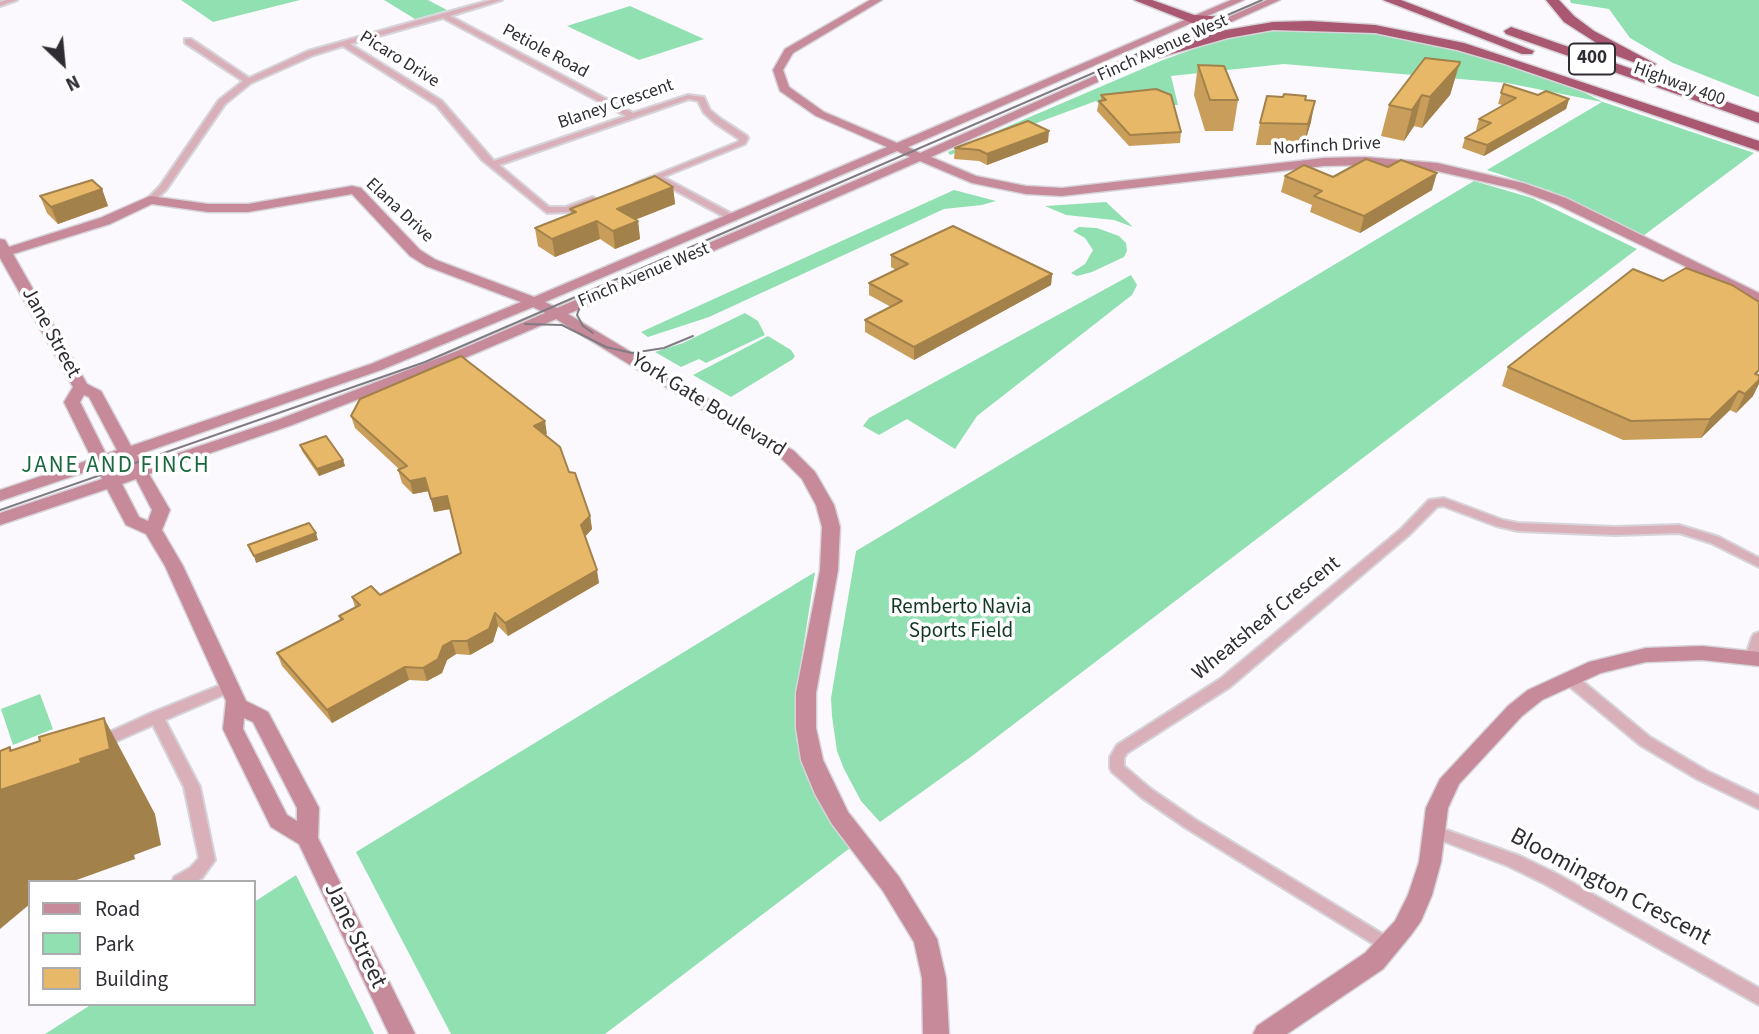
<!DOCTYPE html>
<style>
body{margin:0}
#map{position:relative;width:1759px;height:1034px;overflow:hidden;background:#fbf9fd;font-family:"Source Sans 3",sans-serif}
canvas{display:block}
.legend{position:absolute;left:28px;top:880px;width:228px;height:126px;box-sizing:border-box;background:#fff;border:2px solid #acabad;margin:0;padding:9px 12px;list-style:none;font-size:21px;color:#302c33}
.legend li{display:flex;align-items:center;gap:14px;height:35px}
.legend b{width:35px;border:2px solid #acabad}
.north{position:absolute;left:28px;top:28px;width:70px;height:70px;-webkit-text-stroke:5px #fff;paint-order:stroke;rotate:154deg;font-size:19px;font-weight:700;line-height:28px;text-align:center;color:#302c33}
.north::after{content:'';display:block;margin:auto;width:24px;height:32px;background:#302c33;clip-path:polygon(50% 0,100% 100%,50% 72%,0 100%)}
</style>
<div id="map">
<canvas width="1759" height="1034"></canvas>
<ul class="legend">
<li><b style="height:9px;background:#c68a9a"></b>Road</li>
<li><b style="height:19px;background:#90e0b2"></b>Park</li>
<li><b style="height:19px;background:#e8b869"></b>Building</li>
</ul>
<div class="north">N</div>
</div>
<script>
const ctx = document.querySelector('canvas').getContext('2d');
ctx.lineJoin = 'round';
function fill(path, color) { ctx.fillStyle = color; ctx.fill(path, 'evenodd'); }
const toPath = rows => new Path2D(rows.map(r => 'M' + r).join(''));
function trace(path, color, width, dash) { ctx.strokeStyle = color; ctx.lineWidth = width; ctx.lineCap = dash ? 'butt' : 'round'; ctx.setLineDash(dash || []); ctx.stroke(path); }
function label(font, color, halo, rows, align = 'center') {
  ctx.font = font + ' "Source Sans 3",sans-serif'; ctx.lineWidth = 7; ctx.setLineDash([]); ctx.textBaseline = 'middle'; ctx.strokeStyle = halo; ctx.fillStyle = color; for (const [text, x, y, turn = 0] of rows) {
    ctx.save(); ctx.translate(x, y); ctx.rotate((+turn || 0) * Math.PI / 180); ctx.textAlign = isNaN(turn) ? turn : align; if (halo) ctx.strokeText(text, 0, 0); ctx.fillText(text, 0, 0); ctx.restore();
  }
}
fill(toPath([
 [181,0,300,0,213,22],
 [384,0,428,0,447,10,415,19],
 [1570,0,1759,0,1759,97,1673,63,1630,38,1609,9,1571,3],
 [630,6,704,39,639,60,567,26],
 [1267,30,1356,30,1446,46,1559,80,1603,102,1754,153,1643,236,1551,191,1487,170,1602,102,1507,83,1284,64,1171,76,1178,105,1100,105,1096,101,950,155,948,152,1163,60,1216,41],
 [1474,181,1532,198,1637,249,972,756,880,822,861,801,844,769,837,751,832,716,831,698,856,551],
 [954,190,996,201,982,205,944,209,709,317,648,337,641,332],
 [1106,202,1133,227,1114,220,1066,215,1045,206],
 [1079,227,1097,228,1119,236,1126,243,1127,251,1124,257,1092,272,1077,276,1071,273,1085,264,1093,250,1085,238,1073,231],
 [1131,275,1137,285,1132,295,977,416,955,449,907,419,879,435,863,426,869,418],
 [745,313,758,321,765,335,706,363,699,359,681,367,655,352,683,343],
 [768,336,791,350,795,356,793,359,731,397,693,375],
 [815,572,796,694,796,738,806,776,826,816,850,848,605,1034,451,1034,356,852],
 [40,694,53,729,13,745,1,709],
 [296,875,374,1034,45,1034,92,1004,254,1004,254,902]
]), '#90e0b2');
const street = toPath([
 [6,0,17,0,0,6,0,2,6,0],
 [491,0,502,0,450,16,633,113,688,95,704,97,710,110,721,119,747,136,748,138,745,144,663,177,736,216,736,220,730,220,656,180,640,186,636,183,738,142,739,139,715,123,704,113,698,101,689,99,499,165,549,207,566,207,593,197,597,200,570,212,547,213,482,160,436,105,343,46,314,55,251,83,225,104,166,190,153,202,146,200,160,186,219,100,243,81,185,43,185,39,191,39,249,78,308,51,491,0],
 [443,18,626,116,494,161,442,101,350,44,443,18],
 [1444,498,1503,520,1518,523,1615,527,1679,525,1719,537,1759,558,1759,567,1711,543,1679,533,1615,535,1518,531,1496,526,1443,506,1437,507,1409,535,1230,687,1127,753,1124,758,1124,766,1151,789,1196,820,1394,941,1396,946,1394,951,1388,953,1186,828,1141,797,1112,772,1110,768,1110,757,1117,745,1220,679,1401,529,1429,500,1444,498],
 [1759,632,1759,658,1757,661,1747,661,1745,658,1752,637,1754,634,1759,632],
 [1569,673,1574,674,1650,737,1707,771,1759,796,1759,809,1697,779,1640,745,1564,682,1562,678,1564,674,1569,673],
 [230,681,235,682,237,686,235,690,165,720,200,787,215,860,202,878,195,882,172,882,174,877,190,868,199,858,184,787,153,725,99,749,94,747,92,743,94,739,151,713,230,681],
 [1435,826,1520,856,1557,874,1759,988,1759,1005,1545,884,1508,866,1430,836,1427,832,1430,828,1435,826]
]);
const secondary = toPath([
 [870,0,882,0,793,53,783,70,789,87,824,112,897,143,1231,0,1244,0,908,147,920,153,1267,0,1280,0,931,157,976,176,1026,186,1062,188,1324,158,1365,157,1437,163,1523,183,1566,198,1759,293,1759,302,1556,204,1515,189,1437,171,1365,165,1324,166,1062,196,1026,194,972,183,920,161,568,314,794,451,815,472,834,505,840,527,838,570,816,693,816,728,823,760,848,812,899,877,937,939,946,978,949,1034,923,1034,922,978,914,942,883,891,832,824,815,794,801,760,796,728,796,693,820,570,822,527,816,505,802,479,782,459,556,319,467,357,292,425,149,474,170,510,162,530,183,566,246,701,268,712,319,808,318,838,415,1034,389,1034,299,844,271,827,223,729,226,701,165,566,146,534,126,525,107,489,0,525,0,513,102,479,97,468,0,501,0,490,92,459,64,402,73,387,0,258,0,239,5,240,9,247,100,218,150,196,208,204,248,204,352,186,361,188,420,250,436,260,534,297,887,147,816,116,780,91,773,70,785,49,870,0],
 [897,151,910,157,557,308,545,302,897,151],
 [352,194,410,256,426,266,521,302,371,364,131,446,101,391,87,384,13,254,110,224,152,204,208,212,248,212,352,194],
 [533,307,545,313,457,351,280,419,143,465,137,455,381,370,533,307],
 [84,395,89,397,117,450,106,454,80,402,84,395],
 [123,459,130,469,117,474,111,463,123,459],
 [136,479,152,510,148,521,139,517,122,484,136,479],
 [244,718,253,722,276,767,297,808,297,821,287,815,243,729,244,718],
 [1702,646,1759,652,1759,666,1702,660,1646,662,1601,673,1542,700,1522,716,1459,784,1448,808,1441,862,1432,895,1421,921,1411,935,1383,969,1287,1034,1253,1034,1257,1026,1365,953,1395,921,1408,895,1419,862,1426,808,1440,779,1508,706,1528,690,1589,662,1646,648,1702,646]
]);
const highway = toPath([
 [1134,0,1152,0,1194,15,1225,17,1232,21,1225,25,1192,23,1134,0],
 [1383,0,1401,0,1534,51,1532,54,1522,54,1383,0],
 [1546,0,1559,0,1574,16,1594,31,1656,64,1649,68,1617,56,1564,22,1546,0],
 [1310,21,1375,25,1464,43,1759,141,1759,151,1505,64,1457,50,1375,33,1273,30,1228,38,1140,63,1133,59,1135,56,1226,30,1273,22,1310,21],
 [1511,27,1759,113,1759,123,1506,34,1504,31,1511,27]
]);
trace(street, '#d6d4d9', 4);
trace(secondary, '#d6d4d9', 3);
trace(highway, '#d6d4d9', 3);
fill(street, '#d9afba');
fill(secondary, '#c68a9a');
fill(highway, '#aa5771');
trace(toPath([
 [590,295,580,306,577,315,583,326,593,333],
 [525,324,562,325,606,347,632,353,664,348,693,336],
 [0,510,425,362,1262,0]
]), '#7f7c82', 2);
fill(toPath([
 [1460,62,1450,95,1422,128,1414,126,1404,141,1381,136,1389,105],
 [1198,65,1238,100,1233,131,1205,131,1194,95],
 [1504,84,1538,95,1569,99,1566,109,1484,156,1462,148,1465,138,1478,130,1476,130,1479,119,1503,105,1498,104],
 [1101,95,1181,132,1180,143,1129,146,1097,111,1099,101,1101,100],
 [1311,122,1304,145,1256,145,1260,123],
 [1048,142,987,165,979,161,954,159,955,148],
 [1285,176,1333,177,1432,190,1360,233,1310,212,1312,205,1281,192],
 [673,187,675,204,635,220,638,221,640,239,615,249,600,239,555,257,538,246,535,228,571,214,570,209],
 [102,189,108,206,58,224,47,213,40,196],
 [891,255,1052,274,1051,285,914,360,865,332,865,320,891,307,869,295,869,283,896,270,891,267],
 [1663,281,1753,396,1736,413,1730,410,1701,438,1623,440,1502,386,1508,367],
 [351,416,547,434,545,435,569,472,590,516,592,529,585,536,599,583,508,636,498,626,493,642,470,655,456,654,447,660,442,673,427,681,409,680,332,723,282,666,277,653,340,620,339,616,355,607,352,597,380,595,461,553,450,509,434,512,429,491,413,494,402,483,398,470,400,470,355,428],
 [300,445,343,460,345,466,319,476,302,451]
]), '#c89e5a');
fill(toPath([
 [1459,65,1450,95,1422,128,1430,97],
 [1422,95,1414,126,1404,141,1412,110],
 [1569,99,1566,109,1484,156,1487,145],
 [1315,101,1311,122,1304,145,1308,124],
 [1049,131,1048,142,987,165,987,154],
 [1437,173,1432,190,1360,233,1364,216],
 [673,187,675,204,619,226,617,209],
 [102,189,108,206,58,224,51,207],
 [597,221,600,239,555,257,552,239],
 [638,221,640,239,615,249,613,231],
 [1052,274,1051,285,914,360,914,347],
 [1759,380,1759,384,1753,396,1736,413,1745,394],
 [1739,391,1730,410,1701,438,1710,419],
 [545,421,547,434,536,439,534,426],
 [343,460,345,466,319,476,317,469],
 [425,478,429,491,413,494,410,481],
 [447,496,450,509,434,512,431,499],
 [590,516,592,529,584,538,581,525],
 [316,533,318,540,256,563,254,556],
 [597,570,599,583,508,636,505,623],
 [495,613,498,626,493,642,470,655,467,641],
 [452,641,456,654,447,660,442,673,427,681,423,668,443,646],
 [405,667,409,680,332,723,327,710],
 [104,718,155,814,161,845,134,855,135,859,71,882,30,882,30,904,0,929,0,790,10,751,10,747,30,780,80,759]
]), '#a2814a');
const building = toPath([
 [1425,58,1460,62,1459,65,1430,97,1422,95,1412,110,1389,105,1425,58],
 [1198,65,1224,66,1238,100,1210,100,1198,65],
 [1504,84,1538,95,1546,91,1569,99,1487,145,1465,138,1491,123,1479,119,1516,98,1501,93,1504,84],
 [1156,89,1171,95,1181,132,1130,135,1099,101,1106,100,1101,95,1156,89],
 [1284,94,1306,96,1305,100,1315,101,1308,124,1260,123,1267,96,1283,97,1284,94],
 [1028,121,1049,131,987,154,979,150,955,148,1028,121],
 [1366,159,1388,167,1401,160,1437,173,1364,216,1314,196,1322,191,1285,176,1304,165,1333,177,1366,159],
 [655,176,673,187,617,209,638,221,613,231,597,221,552,239,535,228,576,212,570,209,655,176],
 [92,180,102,189,51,207,40,196,92,180],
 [953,226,1052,274,914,347,865,320,902,301,869,283,908,264,891,255,953,226],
 [1686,268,1732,285,1759,302,1759,370,1755,374,1759,375,1759,380,1745,394,1739,391,1710,419,1631,421,1508,367,1633,269,1663,281,1686,268],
 [461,356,545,421,534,426,560,447,569,472,575,473,590,516,581,525,597,570,505,623,495,613,489,629,467,641,452,641,443,646,438,659,423,668,405,667,327,710,277,653,343,619,339,616,360,605,352,597,371,586,380,595,461,553,447,496,431,499,425,478,410,481,398,470,407,466,351,416,360,399,461,356],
 [326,436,343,460,317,469,300,445,326,436],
 [309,523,316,533,254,556,248,545,309,523],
 [104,718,110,749,80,759,81,763,0,790,0,751,10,747,10,751,40,741,39,737,104,718]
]);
fill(building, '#e8b869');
trace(building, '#a2814a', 2);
label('18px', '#302c33', '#fff', [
 ["Finch Avenue West",1163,49,-24],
 ["Petiole Road",545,52,28],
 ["Picaro Drive",399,60,32],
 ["Highway 400",1679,85,20],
 ["Blaney Crescent",616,105,-19],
 ["Norfinch Drive",1327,147,-3],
 ["Elana Drive",399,211,43],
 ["Finch Avenue West",644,276,-23]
]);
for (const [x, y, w] of [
 [1592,59,46]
]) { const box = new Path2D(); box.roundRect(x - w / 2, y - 15.5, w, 31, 5); ctx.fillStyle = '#fff'; ctx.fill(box); trace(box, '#302c33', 2); }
label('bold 19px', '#302c33', null, [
 ["400",1592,59]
]);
label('21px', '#302c33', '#fff', [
 ["Jane Street",50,333,61],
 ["York Gate Boulevard",708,406,32],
 ["Wheatsheaf Crescent",1267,619,-39]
]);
label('21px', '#123825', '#fff', [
 ["Remberto Navia",961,608],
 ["Sports Field",961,632]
]);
ctx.letterSpacing = '2px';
label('23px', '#1a683e', '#fff', [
 ["JANE AND FINCH",116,467]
]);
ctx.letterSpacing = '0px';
label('24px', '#302c33', '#fff', [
 ["Bloomington Crescent",1610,888,28],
 ["Jane Street",354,936,64]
]);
</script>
